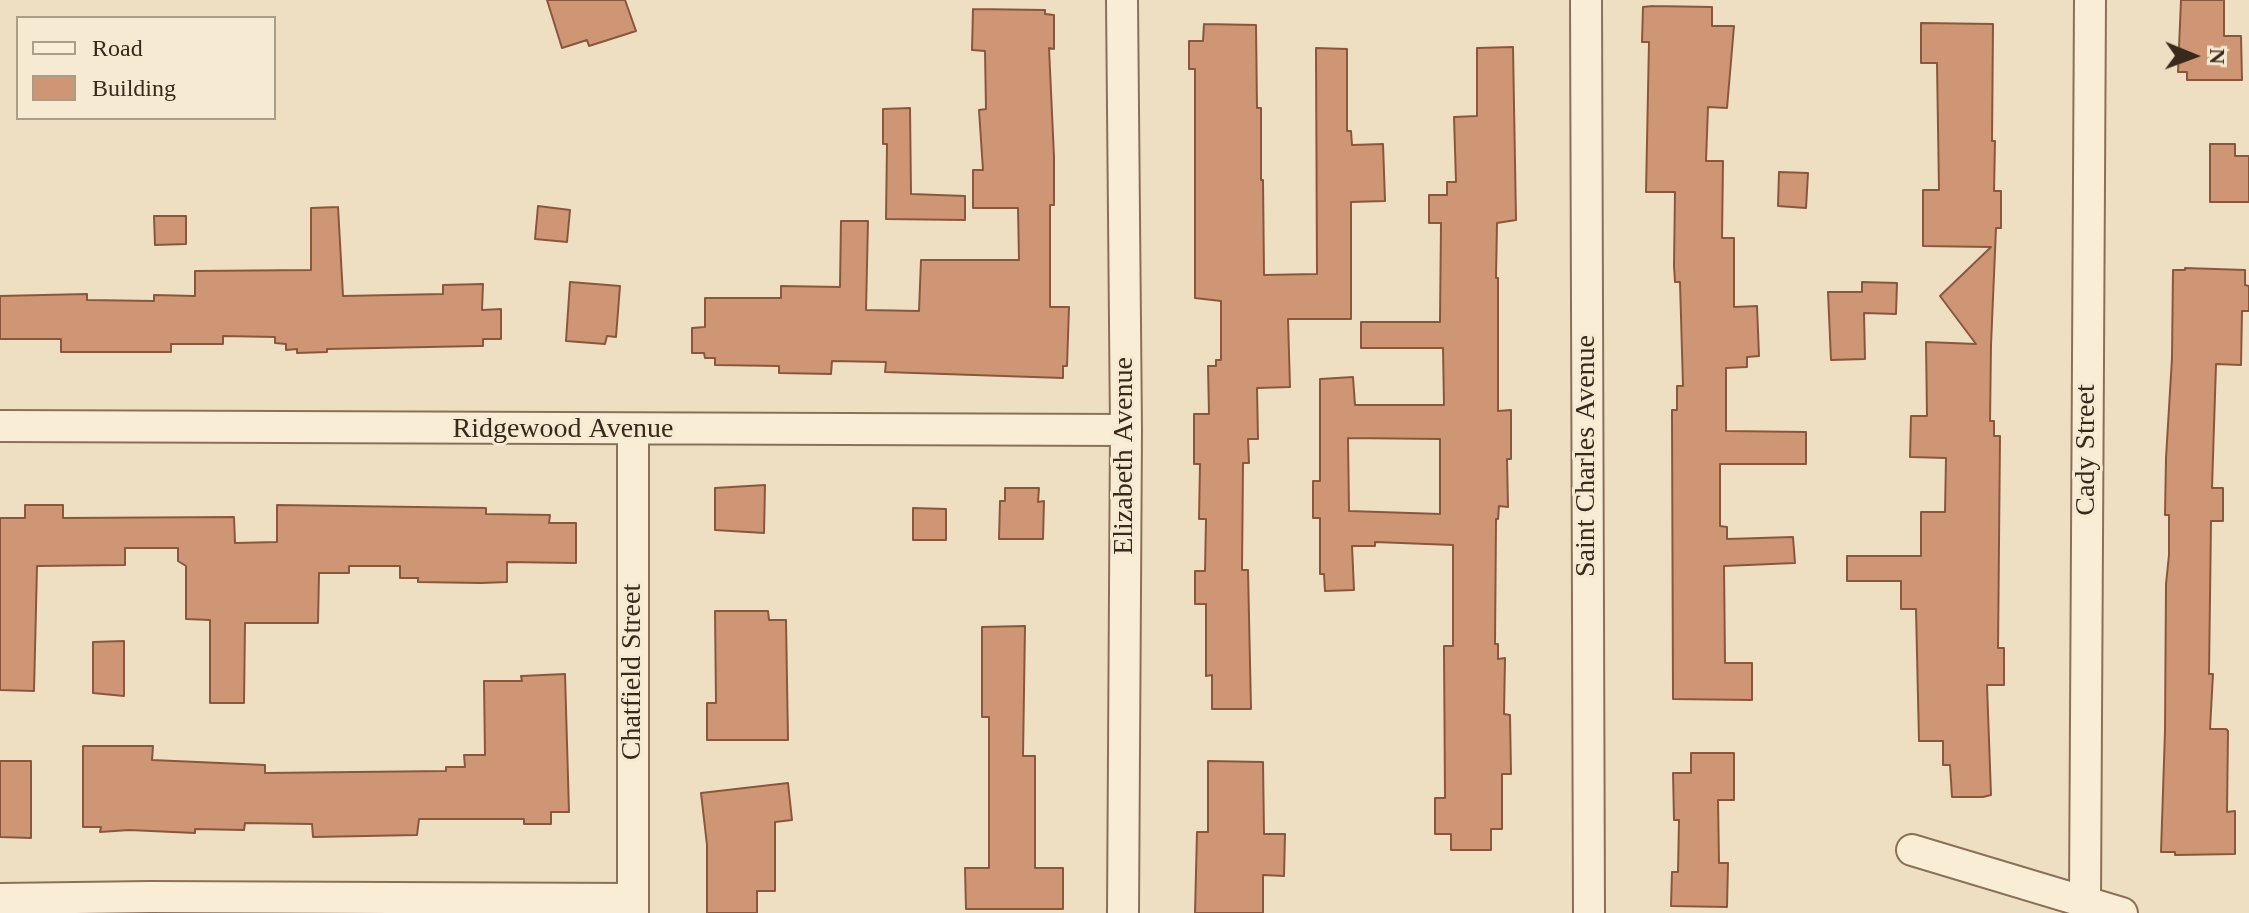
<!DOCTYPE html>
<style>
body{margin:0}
#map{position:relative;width:2249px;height:913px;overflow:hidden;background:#efdfc2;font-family:Georgia,serif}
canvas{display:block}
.legend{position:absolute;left:16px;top:16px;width:260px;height:104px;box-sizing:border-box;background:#f6ead2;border:2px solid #aa9d8a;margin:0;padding:10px 14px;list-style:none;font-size:24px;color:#39291d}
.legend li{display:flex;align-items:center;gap:16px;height:40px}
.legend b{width:40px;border:2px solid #aa9d8a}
.north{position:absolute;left:2153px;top:16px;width:80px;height:80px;-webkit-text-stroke:6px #f6ead2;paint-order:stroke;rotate:91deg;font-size:22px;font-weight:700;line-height:32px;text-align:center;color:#39291d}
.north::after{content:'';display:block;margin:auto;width:28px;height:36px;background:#39291d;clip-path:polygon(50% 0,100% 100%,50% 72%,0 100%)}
</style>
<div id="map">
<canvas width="2249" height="913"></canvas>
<ul class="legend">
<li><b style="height:10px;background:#faedd5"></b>Road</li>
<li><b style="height:22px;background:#cf9676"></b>Building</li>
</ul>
<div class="north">N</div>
</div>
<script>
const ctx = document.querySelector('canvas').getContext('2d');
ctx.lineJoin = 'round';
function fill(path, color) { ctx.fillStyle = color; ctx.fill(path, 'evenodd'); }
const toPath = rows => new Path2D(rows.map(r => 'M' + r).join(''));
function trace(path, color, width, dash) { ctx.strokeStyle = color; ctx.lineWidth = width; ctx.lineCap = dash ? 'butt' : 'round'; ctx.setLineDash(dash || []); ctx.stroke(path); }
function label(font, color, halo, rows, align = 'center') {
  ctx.font = font + ' Georgia,serif'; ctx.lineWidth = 6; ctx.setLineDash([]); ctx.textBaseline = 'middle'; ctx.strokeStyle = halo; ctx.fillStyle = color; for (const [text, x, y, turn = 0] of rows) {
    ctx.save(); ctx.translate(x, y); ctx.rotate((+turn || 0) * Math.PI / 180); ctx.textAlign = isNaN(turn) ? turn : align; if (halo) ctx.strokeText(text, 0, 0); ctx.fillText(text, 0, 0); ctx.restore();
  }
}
const building = toPath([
 [547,0,625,0,636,31,589,46,587,40,562,48,547,0],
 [2181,0,2224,0,2224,36,2241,36,2242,80,2187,80,2187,72,2178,72,2181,0],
 [1653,6,1712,7,1712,26,1734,26,1727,108,1708,107,1706,161,1723,161,1722,238,1734,238,1734,307,1757,306,1759,356,1747,357,1747,367,1726,368,1726,431,1806,432,1806,464,1720,464,1720,526,1727,527,1727,539,1793,537,1795,563,1724,566,1725,663,1752,663,1752,700,1673,699,1672,410,1677,410,1677,386,1683,386,1680,282,1675,282,1674,266,1675,192,1646,192,1649,42,1642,42,1643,7,1653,6],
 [973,9,1045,10,1045,14,1054,15,1054,49,1049,48,1054,157,1054,205,1050,205,1050,307,1069,307,1067,366,1063,366,1063,378,885,372,886,362,832,361,831,374,779,373,779,366,715,365,715,358,705,358,704,353,692,353,692,328,705,327,705,298,781,298,781,286,840,287,841,221,868,221,866,310,919,311,921,260,1019,260,1018,208,973,208,973,170,983,170,979,110,986,109,985,51,972,50,973,9],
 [1921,23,1993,24,1992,141,1995,141,1994,191,2001,191,2001,228,1996,228,1991,345,1990,421,1994,421,1994,436,2000,436,1998,648,2004,648,2004,685,1987,685,1991,795,1983,797,1952,797,1950,765,1943,765,1943,741,1919,741,1916,609,1901,609,1901,581,1847,581,1847,556,1921,556,1921,512,1945,512,1946,458,1910,457,1911,416,1927,416,1926,342,1976,344,1940,296,1991,247,1923,246,1923,190,1939,190,1937,63,1921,63,1921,23],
 [1204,24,1256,25,1257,108,1261,108,1261,180,1263,180,1264,275,1317,274,1316,48,1347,49,1347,131,1351,131,1352,145,1383,144,1385,201,1351,202,1351,319,1288,319,1290,387,1257,388,1258,439,1248,439,1249,463,1243,463,1242,570,1248,570,1251,709,1212,709,1212,675,1206,676,1206,604,1195,604,1195,571,1205,571,1206,519,1199,519,1200,464,1194,464,1194,414,1209,414,1208,366,1216,366,1216,360,1221,360,1221,301,1195,298,1195,69,1189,69,1189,41,1203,41,1204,24],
 [1513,47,1516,220,1497,223,1496,278,1498,278,1498,411,1511,410,1511,459,1507,459,1508,507,1499,506,1498,519,1496,519,1495,644,1498,644,1498,659,1505,658,1504,714,1510,715,1511,774,1502,774,1502,829,1491,829,1491,850,1451,850,1451,834,1435,834,1435,798,1445,798,1444,646,1453,646,1453,545,1375,542,1375,546,1352,546,1354,590,1325,591,1324,574,1320,574,1320,518,1313,518,1313,481,1320,481,1320,379,1353,377,1355,405,1444,405,1443,348,1361,348,1361,322,1440,322,1441,223,1429,223,1429,195,1447,195,1447,182,1456,182,1454,117,1477,116,1477,48,1513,47],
 [1348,438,1440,439,1440,514,1349,511,1348,438],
 [910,108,911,194,965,196,965,220,886,219,887,144,883,144,883,109,910,108],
 [2210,144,2235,144,2235,156,2249,156,2249,202,2210,202,2210,144],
 [1779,172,1808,173,1806,208,1778,206,1779,172],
 [538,206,570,210,567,242,535,239,538,206],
 [338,207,343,296,443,294,443,285,483,284,482,310,501,309,501,339,483,339,483,346,479,346,327,349,327,352,297,353,297,349,286,350,286,344,275,343,275,337,223,336,223,344,171,344,171,352,61,352,61,339,0,339,0,296,87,294,87,300,154,301,154,295,195,296,195,271,311,270,311,208,338,207],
 [154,216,186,216,186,244,155,245,154,216],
 [2185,268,2245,270,2245,285,2249,286,2249,311,2242,311,2241,365,2216,364,2212,488,2223,488,2223,521,2211,521,2209,674,2213,674,2210,729,2226,729,2228,731,2227,812,2235,811,2235,854,2175,855,2175,852,2161,852,2165,731,2166,584,2169,555,2169,515,2165,515,2166,458,2172,358,2173,270,2185,270,2185,268],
 [570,282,620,286,616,337,607,336,605,344,566,341,570,282],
 [1862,282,1897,283,1896,314,1864,313,1865,359,1831,360,1828,292,1862,292,1862,282],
 [765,485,764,533,715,530,715,488,765,485],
 [1005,488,1039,488,1038,502,1044,501,1043,539,999,539,1000,501,1005,501,1005,488],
 [25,505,63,505,63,518,234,517,235,543,277,542,277,505,486,508,486,514,550,515,549,523,576,523,576,563,507,562,507,582,481,583,418,582,418,578,400,578,400,566,349,566,349,573,319,573,318,623,245,623,244,703,210,703,210,620,186,619,186,566,178,561,178,548,125,548,125,565,37,566,34,691,0,690,0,518,25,518,25,505],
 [913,508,946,509,946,540,913,540,913,508],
 [715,611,768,611,769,620,786,620,788,740,707,740,707,703,716,703,715,611],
 [1025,626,1023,756,1035,756,1035,868,1063,868,1063,909,966,909,965,868,989,868,989,717,982,717,982,627,1025,626],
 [124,641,124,696,93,693,93,642,124,641],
 [565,674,569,812,551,812,551,824,524,824,524,819,419,819,417,835,313,837,312,824,245,823,244,830,195,829,195,833,129,830,100,832,101,827,83,827,83,746,153,746,152,760,265,765,265,773,446,771,446,767,465,767,464,755,485,755,484,681,522,681,521,676,565,674],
 [1691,753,1734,753,1734,800,1718,800,1719,863,1728,863,1727,907,1671,906,1672,872,1678,872,1679,820,1674,820,1673,773,1691,773,1691,753],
 [0,761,31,761,31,838,0,837,0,761],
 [1208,761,1263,762,1264,834,1285,834,1284,876,1263,875,1263,913,1195,913,1197,832,1208,832,1208,761],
 [788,783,792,820,775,822,775,891,757,891,757,913,707,913,707,845,701,793,788,783]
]);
fill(building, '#cf9676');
trace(building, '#8a573d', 2);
const street = toPath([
 [1122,0,1126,430,1123,913],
 [1586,0,1589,913],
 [0,426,1126,430],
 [633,430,633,913],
 [1912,850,2122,913],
 [0,899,150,897,633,899],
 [2085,900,2090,0]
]);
trace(street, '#8a7058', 34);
trace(street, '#faedd5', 30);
label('28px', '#39291d', '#f6ead2', [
 ["Ridgewood Avenue",563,430],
 ["Cady Street",2087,450,-90],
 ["Elizabeth Avenue",1125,456,-90],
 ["Saint Charles Avenue",1587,456,-90],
 ["Chatfield Street",633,672,-90]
]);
</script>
